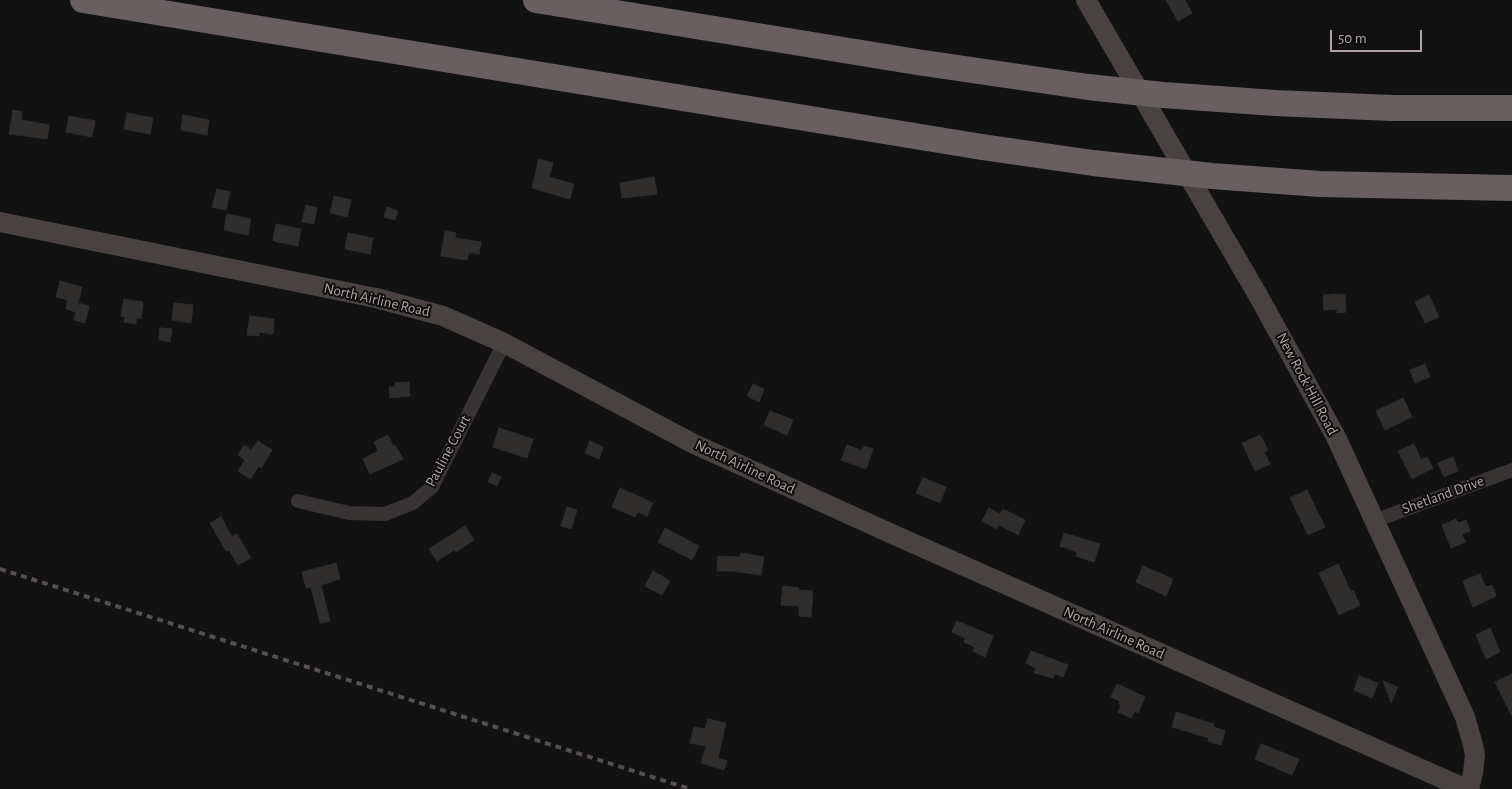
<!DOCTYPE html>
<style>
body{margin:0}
#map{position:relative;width:1512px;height:789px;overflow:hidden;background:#131212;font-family:"Alegreya Sans",sans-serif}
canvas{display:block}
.scale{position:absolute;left:1330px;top:30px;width:92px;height:22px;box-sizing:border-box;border:2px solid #b3a5a4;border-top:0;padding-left:6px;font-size:15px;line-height:18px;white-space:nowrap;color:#b3a5a4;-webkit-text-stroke:4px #0e0d0d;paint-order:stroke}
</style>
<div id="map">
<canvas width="1512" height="789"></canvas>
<div class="scale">50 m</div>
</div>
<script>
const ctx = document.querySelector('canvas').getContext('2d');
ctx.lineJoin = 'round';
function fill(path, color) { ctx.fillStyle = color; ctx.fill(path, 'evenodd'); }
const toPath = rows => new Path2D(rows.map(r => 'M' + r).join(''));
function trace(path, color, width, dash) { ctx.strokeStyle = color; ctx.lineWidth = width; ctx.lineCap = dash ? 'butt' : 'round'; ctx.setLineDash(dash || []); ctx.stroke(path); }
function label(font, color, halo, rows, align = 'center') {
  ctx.font = font + ' "Alegreya Sans",sans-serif'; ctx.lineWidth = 4; ctx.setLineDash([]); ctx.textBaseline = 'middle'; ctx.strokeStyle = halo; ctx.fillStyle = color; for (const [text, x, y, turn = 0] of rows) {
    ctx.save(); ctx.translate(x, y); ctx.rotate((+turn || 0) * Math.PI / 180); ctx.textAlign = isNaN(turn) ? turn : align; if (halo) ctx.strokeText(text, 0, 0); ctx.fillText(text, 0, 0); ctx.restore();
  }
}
const building = toPath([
 [1166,0,1185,0,1192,13,1178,21,1166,0],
 [13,110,22,112,21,120,49,125,47,139,9,134,13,110],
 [127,113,153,118,150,134,124,129,127,113],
 [183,115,209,120,207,135,181,130,183,115],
 [69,116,95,121,92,137,66,132,69,116],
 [539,159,553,163,549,177,574,184,570,199,532,188,539,159],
 [654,177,657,194,622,198,620,183,654,177],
 [217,189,230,192,226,210,212,207,217,189],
 [334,196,351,200,347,217,330,213,334,196],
 [306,205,317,208,314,224,302,222,306,205],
 [387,207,398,211,395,220,384,217,387,207],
 [227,214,251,219,248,235,224,230,227,214],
 [276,224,301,229,298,246,273,241,276,224],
 [445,231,456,233,455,238,481,242,479,254,469,252,467,260,441,256,445,231],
 [348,233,373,238,370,254,345,249,348,233],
 [60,281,82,287,76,312,66,309,68,300,56,297,60,281],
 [1335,294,1345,295,1346,312,1337,313,1337,309,1324,310,1323,295,1335,294],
 [1429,295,1439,317,1425,323,1415,302,1429,295],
 [124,299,143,302,141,319,136,318,136,324,124,322,125,317,121,316,124,299],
 [78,303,89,306,85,323,74,320,78,303],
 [174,303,193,305,191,323,172,320,174,303],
 [250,316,274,319,273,334,259,332,259,336,247,335,250,316],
 [160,328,172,329,170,342,159,340,160,328],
 [1425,364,1430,377,1415,383,1410,370,1425,364],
 [409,382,410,396,390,398,389,387,395,387,395,383,409,382],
 [753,384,764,389,759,402,747,396,753,384],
 [1403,398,1412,417,1385,430,1376,411,1403,398],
 [770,411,793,420,787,435,764,425,770,411],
 [499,428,533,439,527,458,493,447,499,428],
 [388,435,393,446,395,445,403,459,370,474,363,459,378,451,374,442,388,435],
 [1260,435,1268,450,1264,452,1270,464,1255,471,1242,443,1260,435],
 [258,441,272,450,261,468,259,466,250,479,238,471,245,460,238,455,244,445,251,450,258,441],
 [590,441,603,447,599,459,585,453,590,441],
 [1414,444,1421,460,1427,457,1433,468,1412,479,1398,451,1414,444],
 [847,445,862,451,864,446,873,449,866,469,841,460,847,445],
 [1453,457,1458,471,1444,477,1438,463,1453,457],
 [492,473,501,477,497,486,488,482,492,473],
 [923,478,946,487,940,503,916,493,923,478],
 [620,488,653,503,647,516,638,512,635,517,612,507,620,488],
 [1307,490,1325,527,1308,535,1290,498,1307,490],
 [567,507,577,510,571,529,561,526,567,507],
 [989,508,1000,514,1003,509,1025,520,1018,535,999,525,997,529,982,521,989,508],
 [221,517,232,537,237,534,251,558,238,565,229,550,226,551,210,523,221,517],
 [1456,519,1458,523,1466,520,1470,531,1462,534,1465,542,1451,548,1442,525,1456,519],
 [465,526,474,540,456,552,454,550,437,561,429,549,465,526],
 [665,528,699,546,692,560,658,542,665,528],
 [1064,533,1100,544,1094,562,1076,556,1077,552,1060,546,1064,533],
 [741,553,764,557,761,575,733,571,717,571,718,556,740,557,741,553],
 [336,563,340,579,321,585,330,621,320,623,311,587,306,588,302,572,336,563],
 [1338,564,1351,592,1353,590,1360,605,1339,615,1319,573,1338,564],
 [1143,566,1173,579,1166,596,1136,582,1143,566],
 [653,571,670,581,662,595,645,586,653,571],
 [1480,574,1486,587,1492,585,1496,596,1473,607,1463,581,1480,574],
 [783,586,799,588,798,590,813,591,811,617,799,616,799,606,781,605,783,586],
 [957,621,993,636,985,657,973,651,975,647,964,642,965,638,952,632,957,621],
 [1490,628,1500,652,1486,659,1476,635,1490,628],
 [1031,651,1068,665,1063,677,1055,674,1053,678,1034,673,1036,668,1026,663,1031,651],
 [1512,674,1512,716,1495,682,1512,674],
 [1359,676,1378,683,1372,698,1354,690,1359,676],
 [1383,681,1398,687,1391,703,1383,681],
 [1117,684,1145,697,1138,713,1135,711,1131,718,1118,712,1121,705,1119,704,1120,701,1111,697,1117,684],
 [1176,712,1214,724,1213,727,1225,731,1221,745,1208,741,1209,738,1172,727,1176,712],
 [708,719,726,723,718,758,727,761,724,770,701,763,706,746,690,743,694,727,705,729,708,719],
 [1261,744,1299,759,1292,775,1255,759,1261,744]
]);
fill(building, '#2f2e2d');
trace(building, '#2f2d2c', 1);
trace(toPath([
 [298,501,349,513,385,514,413,503,432,487,504,343],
 [1374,521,1512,470]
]), '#383433', 14);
trace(toPath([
 [1086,0,1259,297,1336,437,1465,717,1473,745,1475,755,1473,773,1469,789],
 [0,222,376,298,443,316,504,343,694,444,892,534,1466,789]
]), '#484241', 20);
trace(toPath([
 [83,0,982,147,1093,163,1212,176,1320,184,1512,188],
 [536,0,917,62,1088,87,1163,95,1275,103,1392,108,1512,108]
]), '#686060', 26);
trace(toPath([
 [0,569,690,789]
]), '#554f4e', 4, [6, 5]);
label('15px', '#b3a5a4', '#0e0d0d', [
 ["North Airline Road",377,300,13],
 ["New Rock Hill Road",1307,384,62],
 ["Pauline Court",448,451,-62],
 ["North Airline Road",745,467,25],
 ["Shetland Drive",1443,495,-20],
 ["North Airline Road",1114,633,24]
]);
</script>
